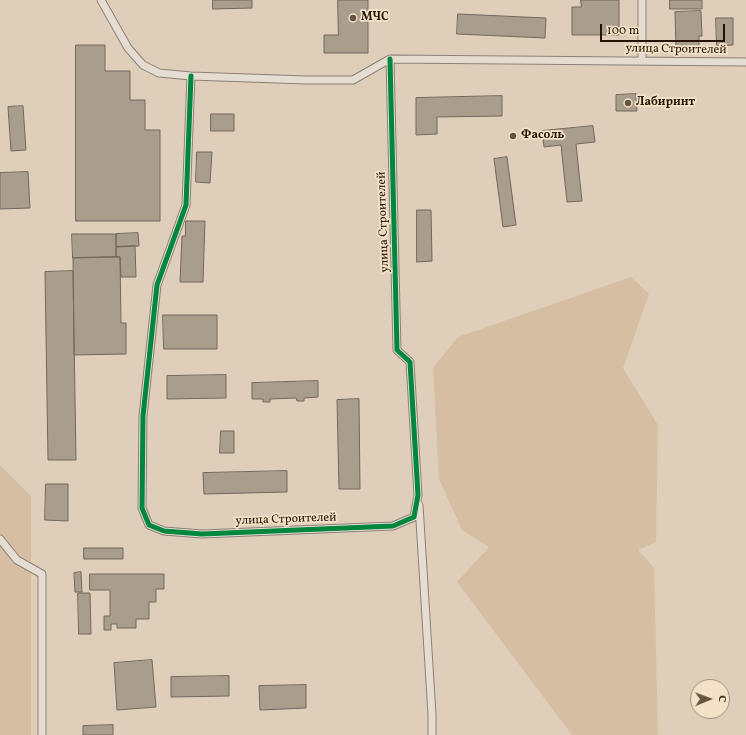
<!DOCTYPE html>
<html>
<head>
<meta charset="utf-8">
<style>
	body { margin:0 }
	#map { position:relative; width:746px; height:735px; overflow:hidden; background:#dfcfba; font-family:Vollkorn,serif }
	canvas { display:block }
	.north { position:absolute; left:690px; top:679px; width:40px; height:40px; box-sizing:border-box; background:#f4e2c8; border:1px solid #a18f78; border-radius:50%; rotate:89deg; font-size:11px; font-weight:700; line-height:16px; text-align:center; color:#251201 }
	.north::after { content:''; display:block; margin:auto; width:14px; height:18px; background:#665442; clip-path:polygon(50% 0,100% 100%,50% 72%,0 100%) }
	.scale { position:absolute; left:600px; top:24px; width:125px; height:18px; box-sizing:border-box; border:2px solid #251201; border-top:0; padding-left:5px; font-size:12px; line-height:14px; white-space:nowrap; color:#251201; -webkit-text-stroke:3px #f4e2c8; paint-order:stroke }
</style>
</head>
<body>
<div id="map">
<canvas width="746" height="735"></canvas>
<div class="north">С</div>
<div class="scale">100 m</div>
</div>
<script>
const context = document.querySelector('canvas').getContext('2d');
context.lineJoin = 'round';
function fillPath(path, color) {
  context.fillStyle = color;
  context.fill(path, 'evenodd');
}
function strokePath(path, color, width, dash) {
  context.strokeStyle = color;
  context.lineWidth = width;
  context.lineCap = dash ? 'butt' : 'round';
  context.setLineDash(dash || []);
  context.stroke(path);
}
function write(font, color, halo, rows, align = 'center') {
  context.font = font + ' Vollkorn,serif';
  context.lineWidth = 3.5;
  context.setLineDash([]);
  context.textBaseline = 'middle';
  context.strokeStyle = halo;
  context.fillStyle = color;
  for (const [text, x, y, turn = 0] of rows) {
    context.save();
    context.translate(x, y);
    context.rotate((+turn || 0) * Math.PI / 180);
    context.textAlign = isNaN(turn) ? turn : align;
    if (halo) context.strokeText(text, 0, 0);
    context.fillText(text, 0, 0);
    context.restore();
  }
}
fillPath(new Path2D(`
	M631,277l18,17 -26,74 35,57 -2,117 -18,8 16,18 4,167h-86l-115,-153 32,-35 -27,-17 -23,-51 -6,-111 25,-31z
	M0,465l31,31v239h-31z`), '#d5bea2');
const building = new Path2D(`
	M213,0h39v8l-39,1z
	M338,0h30v53h-44v-18h14z
	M581,0h38v35h-47v-28h9z
	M670,0h32v9h-32z
	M701,11l1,25h-3v12h-23l-1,-36z
	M458,14l88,4 -1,20 -88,-4z
	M716,18h17v27l-16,1z
	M76,45h29v26h25v29h15v30h15v91h-84z
	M636,94l1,17h-21v-16z
	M502,96v20l-65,1v17l-21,1v-37z
	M23,106l3,44 -15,1 -3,-44z
	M211,114h23v17h-23z
	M593,126l2,16 -19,2 6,57 -15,1 -6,-57 -17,2 -2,-16z
	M197,152h15l-2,31 -14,-1z
	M507,157l9,68 -13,2 -9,-68z
	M28,172l2,36 -30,1v-36z
	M417,210h14l1,51 -15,1z
	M186,221h19l-2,61h-23l2,-46h3z
	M138,233l1,13 -23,1v-13z
	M72,234h44v23l-43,1z
	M135,246l1,31h-15l-1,-20h-4v-10z
	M120,257l1,66h5v31l-52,1 -1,-97z
	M73,271l3,189h-28l-3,-188z
	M163,315h54v34h-53z
	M226,375v23l-59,1v-23z
	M318,381v16l-14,1v3h-7l-1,-3 -26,1v3h-7v-3h-11v-16z
	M359,399l1,90h-21l-2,-89z
	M221,431h13v22h-14z
	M287,471v21l-83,2 -1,-21z
	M46,484h22v37l-23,-1z
	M84,548h39v11h-39z
	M81,572l1,20h-7l-1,-19z
	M90,574h74v15h-8v13h-7v17h-13v9h-19v-4h-6v6h-7v-14h6v-26h-20z
	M78,593h12l1,41h-12z
	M152,660l4,47 -39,3 -3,-47z
	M229,676v20l-58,1v-20z
	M306,685v23l-46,2 -1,-24z
	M113,725v10h-30v-9z`);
fillPath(building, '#a99d8e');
strokePath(building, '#72685b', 1);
const street = new Path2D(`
	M101,0l27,48 15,17 16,8 32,3 115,4h47l37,-21 356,3
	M642,0v61
	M191,76l-5,129 -29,80 -14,131 -1,92 7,17 15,6 38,3 191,-8 21,-9 4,-22 -8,-133 -13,-12 -7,-291
	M419,505l13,210v20
	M0,539l17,21 25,14v161`);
strokePath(street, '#8c8174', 9);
strokePath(street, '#e5ddd2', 7);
strokePath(new Path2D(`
	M191,76l-5,129 -29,80 -14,131 -1,92 7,17 15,6 38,3 191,-8 21,-9 4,-22 -8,-133 -13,-12 -7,-291`), '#00873e', 5);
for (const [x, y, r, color] of [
	[353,18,4,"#665442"],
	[628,103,4,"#665442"],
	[513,136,4,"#665442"]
]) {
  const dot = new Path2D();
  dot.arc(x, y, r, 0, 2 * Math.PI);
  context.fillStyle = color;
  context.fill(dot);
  strokePath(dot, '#f4e2c8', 1.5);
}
write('bold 12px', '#251201', '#f4e2c8', [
	["МЧС",361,18],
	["Лабиринт",636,103],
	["Фасоль",521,136]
], 'left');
write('12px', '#251201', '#f4e2c8', [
	["улица Строителей",676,50,1],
	["улица Строителей",384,222,-92],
	["улица Строителей",286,520,-2]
]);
</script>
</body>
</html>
